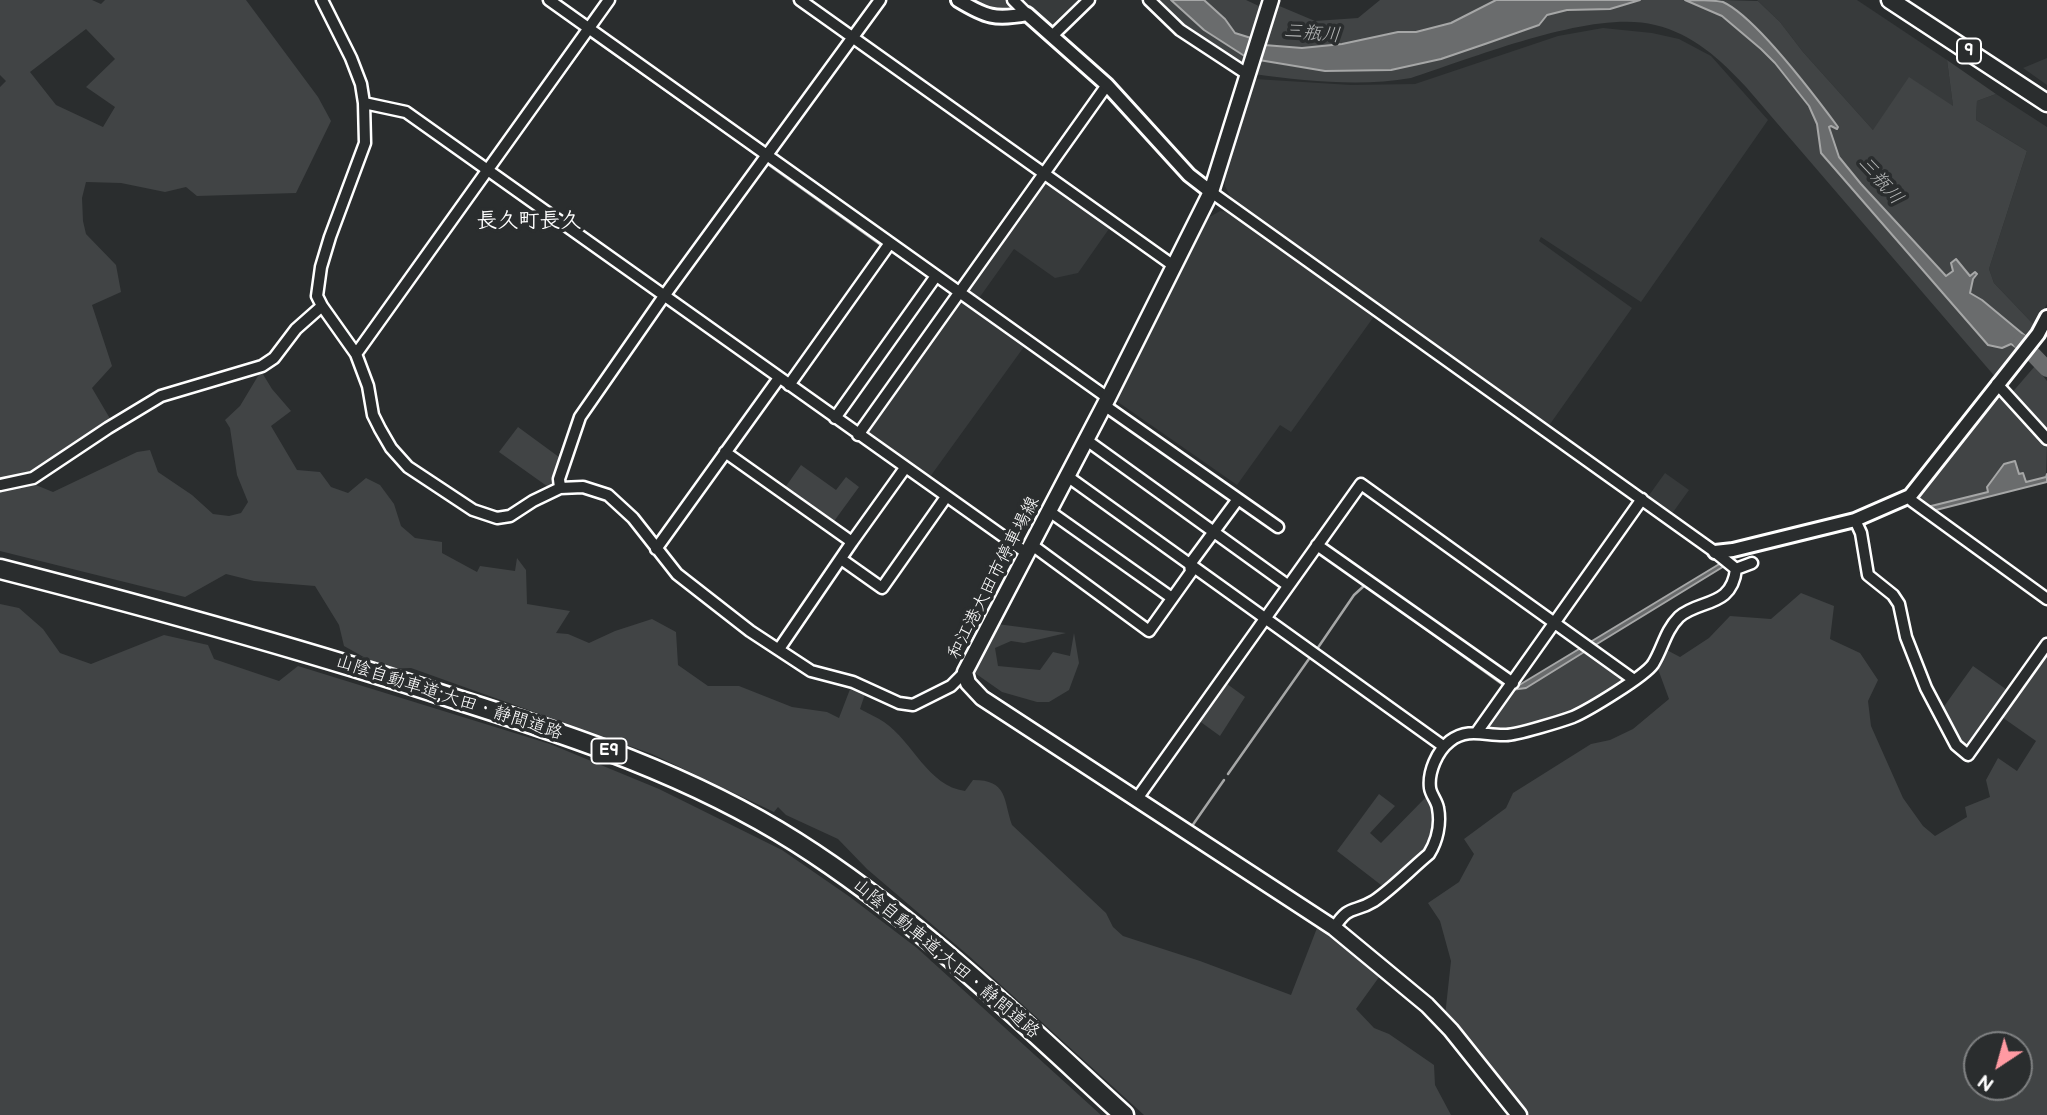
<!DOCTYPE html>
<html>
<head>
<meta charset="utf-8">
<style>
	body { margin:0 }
	#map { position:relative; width:2047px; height:1115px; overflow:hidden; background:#2a2d2e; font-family:"Balsamiq Sans",sans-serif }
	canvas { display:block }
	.north { position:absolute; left:1963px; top:1031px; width:70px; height:70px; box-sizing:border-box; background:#2a2d2e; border:2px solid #7f8182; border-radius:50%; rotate:216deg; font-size:19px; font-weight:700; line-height:28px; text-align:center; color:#fff }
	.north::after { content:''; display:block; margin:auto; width:24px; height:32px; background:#ff9aa2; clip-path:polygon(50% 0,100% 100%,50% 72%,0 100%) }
</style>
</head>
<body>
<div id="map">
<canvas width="2047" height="1115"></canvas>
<div class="north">N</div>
</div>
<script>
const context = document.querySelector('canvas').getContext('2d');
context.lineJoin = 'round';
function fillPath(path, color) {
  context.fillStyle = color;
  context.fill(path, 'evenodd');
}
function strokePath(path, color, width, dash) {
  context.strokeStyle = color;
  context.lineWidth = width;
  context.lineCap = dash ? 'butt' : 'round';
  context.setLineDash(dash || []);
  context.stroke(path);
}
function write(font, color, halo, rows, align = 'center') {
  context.font = font + ' "Balsamiq Sans","Klee One",sans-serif';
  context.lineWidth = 7;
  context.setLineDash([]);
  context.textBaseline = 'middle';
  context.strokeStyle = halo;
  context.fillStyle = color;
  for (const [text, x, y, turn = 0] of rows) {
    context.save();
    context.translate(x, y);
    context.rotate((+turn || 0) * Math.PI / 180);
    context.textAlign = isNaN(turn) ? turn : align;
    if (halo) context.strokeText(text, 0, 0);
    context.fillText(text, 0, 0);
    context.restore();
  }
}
fillPath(new Path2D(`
	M1019,0h65l-29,29 -4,-1z
	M1757,0h100l90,60 6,46 -80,24 -70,-78 -23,-30z
	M1603,28l49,5 27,6 32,17 57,64 -127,182 -100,-65 -2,4 93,67 -84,119 -316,-227 -7,-14v-18l30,-89 96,6 64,-1 143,-48z
	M2047,58v27l-24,-17z
	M1996,94l51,33v177l-12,22 -41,-43 -5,-14 38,-118 -51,-31 1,-19z
	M1046,179l65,47 -33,47 -23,5 -41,-29 -37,52 -14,-10z
	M1220,211l12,1 143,103 -84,117 -11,-7 -43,60 -122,-85 89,-176 4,-6z
	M960,297l66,47 -99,137 -65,-49z
	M1665,473l24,17 -18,25 -24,-17z`), '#373a3b');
fillPath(new Path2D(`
	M0,0h92l9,4 4,-4h141l72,97 13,24 -35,72 -99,3 -11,-9 -21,5 -44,-9 -35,-1 -4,16 1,23 3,13 30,31 5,27 -29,13 20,61 -20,22 20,34 -80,53 -32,6v-394l6,-6 -6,-6zM86,29l29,30 -29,28 29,20 -12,20 -47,-22 -26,-33z
	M967,0h42l11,11 -28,3z
	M1151,0h20l33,30 42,27 -3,9 -35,-19z
	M1204,0h42l15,7 -10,31 -16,-5 -10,-15z
	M1380,0h116l-45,23 -35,9h-18l-56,12 -40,4 -38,-3 13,-40 38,16 43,-3z
	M1640,0c14,0 30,0 44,0 40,6 105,71 125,106 8,14 10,31 12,47l176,194 5,1 9,-4 9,6 -23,29 -251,-292c-26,-28 -53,-53 -91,-62 -63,-16 -181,33 -244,53 -50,9 -106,3 -157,-4l5,-14c114,25 179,5 283,-41 17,-15 45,-8 66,-10 11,-1 22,-6 32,-9z
	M1721,0l37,1 22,21 23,30 70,78 36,-53 44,29 -6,-46 49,34 -19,7 -1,19 51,31 -38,118 5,14 41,43 -6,13 -47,-39 -12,-7 -1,-3 6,-17 -5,4 -16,-6 -8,5 -85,-92 -22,-27 -11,-30 3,-1c-18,-41 -73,-101 -110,-126z
	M2035,366l12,15v54l-37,-40z
	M261,371l11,18 19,22 -20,15 26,44 23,2 11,15 17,6 18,-15 14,7 14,19 7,22 14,12 27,4v11l35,19 3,-6 35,5 2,-13 9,12 1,34 43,7 -14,22 12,1 21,9 26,-12 37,-12 24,13 2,33 30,21h31l53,21 35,5 12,6 13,-34 14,7 -6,18c7,4 17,8 24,13 29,20 44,64 81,69l8,-11c35,0 30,19 39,45l94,88 7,14 10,9 77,25 91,34 26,-67 4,-3 61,48 -26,36 18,19 15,6 45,31 1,20 16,30h-307l-175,-159 -102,-87 -29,-30 -52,-24 -8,-8 -4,5 -122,-58 -241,-86 -26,1 -41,-23 -5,-21 -24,-39 -61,-5 -28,-7 -41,23 -185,-46v-64l26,-6 27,11 84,-40 13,-2 8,22 34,23 21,19 16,2 12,-3 7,-11 -11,-27 -7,-47 -5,-8 15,-14z
	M2004,396l43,47 -1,34 -21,6 -6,-9 -4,-13 -11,3 -17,23 2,5 -62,15 -9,-12 80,-96z
	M518,427l45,33 -12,29 -52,-37z
	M801,465l35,25 10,-13 13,10 -27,37 -48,-35z
	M1801,593l33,13 -4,33 30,14 18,27 -10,21 3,25 32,72 20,28 12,10 32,-19 -2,-10 25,-10 -4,-17 12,-22 19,13 19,-30 -37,-26 48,-68v468h-523l-79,-99 6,-55 -11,-40 -12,-18 31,-21 15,-28 -10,-15 42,-31 7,-15 78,-49 19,-4 23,-11 36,-30 -11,-30 5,-21 17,9 29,-19 21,-22 41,3zM1977,1045h42v42h-42z
	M0,604l19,4 24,21 17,24 31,11 73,-29 44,10 6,14 65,22 19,-15 252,78 109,45 123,61 68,47 67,51 184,167h-1101z
	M997,624l69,9 -42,10 -13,-2 -16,7 3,18 42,4 13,-18 17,4 4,-23 5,30 -10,27 -20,12h-12l-35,-10 -30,-21z
	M1589,649l38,30c-38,24 -96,58 -143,49l27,-38 15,-2z
	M1973,666l37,26 -41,60 -9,-5 -20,-35z
	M1223,681l22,16 -25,39 -22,-16z
	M1379,794l16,12 -25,27 11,10 48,-49 5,21 -3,32 -46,41 -48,-37z`), '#414445');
const water = new Path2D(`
	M1171,0h33l21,19 10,14 16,5 -5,19 -42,-27z
	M1496,0h144l-30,9 -43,1 -20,5 -8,10 -54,19 -44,15 -50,11 -66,1 -66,-11 5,-15 38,3 40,-4 56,-12h18l35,-9z
	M1685,0c11,0 29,0 38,2 33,15 92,94 115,125l-1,2 -6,-3 -2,1 10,30 22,27 85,92 7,-5 -2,-8 5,-4 14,17 5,-4 2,2 -4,5 -3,14 12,7 47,39 -9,11 -9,-6 -9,4 -14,-3 -167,-192 -4,-29 -8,-18 -34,-43 -14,-14 -39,-33z
	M2015,461l4,13 4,-1 3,9 20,-5 1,-3v8l-119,30 -1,-5 61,-15 -1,-5 17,-23z
	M1321,549l188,135 -2,4 -190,-137z
	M1721,563l5,2 -134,82 -5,-3z
	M1584,646l5,3 -63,39 -15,2z`);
fillPath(water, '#6a6c6d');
strokePath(water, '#a6a7a7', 2);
strokePath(new Path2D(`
	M769,165l112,80
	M494,170l96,-133 170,120
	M1315,652l39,-57 11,-10
	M1228,774l83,-118
	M1192,826l32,-46`), '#a6a7a7', 2.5);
strokePath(new Path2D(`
	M2021,342l26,27`), '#6a6c6d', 16);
const minor = new Path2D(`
	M322,0l29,58 10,26 3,19 1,40 -35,94 -9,30 -4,29 5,10 34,48 12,32 5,29 7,14 11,19 17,19 65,43 24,8 13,-2 23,-15 27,-13 23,-1 25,8 25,23 44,56 73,57 61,40 42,11 46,21 14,2 38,-19 14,-14
	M549,0l559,398
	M800,0l374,266
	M1013,0l14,14
	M1149,0l31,30 67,44
	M1052,36l37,-36
	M364,103l42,9 622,442
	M1211,192l504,360 21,17
	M356,354l253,-354
	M1997,384l50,55
	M789,385l101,-142
	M1104,405l174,122
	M835,418l101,-142
	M858,435l249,-350
	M1085,439l201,145
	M725,452l127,90 53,-74
	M1067,476l376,270
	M0,485l33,-7 75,-50 53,-32 101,-30 12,-8 22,-29 26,-23
	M560,488l-1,-9 21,-62 84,-121 216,-296
	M1910,496l2,5 135,98
	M1049,511l123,87
	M1855,520l6,13 7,42 25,20 6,9 7,33 20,51 30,57 12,10 79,-111
	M1032,545l117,86 42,-59 -1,-8 48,-65
	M1317,545l196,138
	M656,549l123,-171
	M841,559l41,29 64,-91
	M1736,569l16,-6
	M779,649l73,-107
	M1477,732l165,-233
	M1136,800l225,-316 273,196
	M1334,928c16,-25 19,-14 40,-27 19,-13 37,-32 55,-47 8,-13 12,-30 9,-46 -1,-7 -7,-13 -8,-20 -2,-16 7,-37 20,-47 18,-14 36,-5 56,-6 11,0 56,-14 67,-18 16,-7 72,-41 80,-53 10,-16 12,-33 26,-47 20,-18 53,-9 57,-48`);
const tertiary = new Path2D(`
	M958,0c28,17 37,20 69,14l80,71 82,90 22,17
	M1715,552l18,-2 122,-30 55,-24 128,-162 9,-17`);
const secondary = new Path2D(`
	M1271,0l-60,192 -103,206 -143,274 3,11 14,15 352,230 93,77 24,25 68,85`);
const trunk = new Path2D(`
	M1890,0l157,103`);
const motorway = new Path2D(`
	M0,569c153,39 305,81 455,130 117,37 235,76 341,143 120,76 223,177 328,273`);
strokePath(minor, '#fff', 15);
strokePath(tertiary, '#fff', 18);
strokePath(secondary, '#fff', 19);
strokePath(trunk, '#fff', 21);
strokePath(motorway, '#fff', 23);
strokePath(minor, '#2a2d2e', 10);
strokePath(tertiary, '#2a2d2e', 12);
strokePath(secondary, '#2a2d2e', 14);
strokePath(trunk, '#2a2d2e', 16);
strokePath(motorway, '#2a2d2e', 18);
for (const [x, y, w] of [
	[1969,51,24],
	[609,751,35]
]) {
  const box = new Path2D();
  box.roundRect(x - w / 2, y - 12.5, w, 25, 5);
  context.fillStyle = '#2a2d2e';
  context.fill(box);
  strokePath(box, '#fff', 2);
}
write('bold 16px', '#fff', null, [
	["9",1969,51],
	["E9",609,751]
]);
write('18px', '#fff', '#2a2d2e', [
	["和江港大田市停車場線",994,578,-63],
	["山陰自動車道;大田・静間道路",449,698,18],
	["山陰自動車道;大田・静間道路",946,959,40]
]);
write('italic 19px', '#b4b6b6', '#2a2d2e', [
	["三瓶川",1312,34,5],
	["三瓶川",1880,181,49]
]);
write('bold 21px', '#fff', '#2a2d2e', [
	["長久町長久",529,222]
]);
</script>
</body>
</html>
